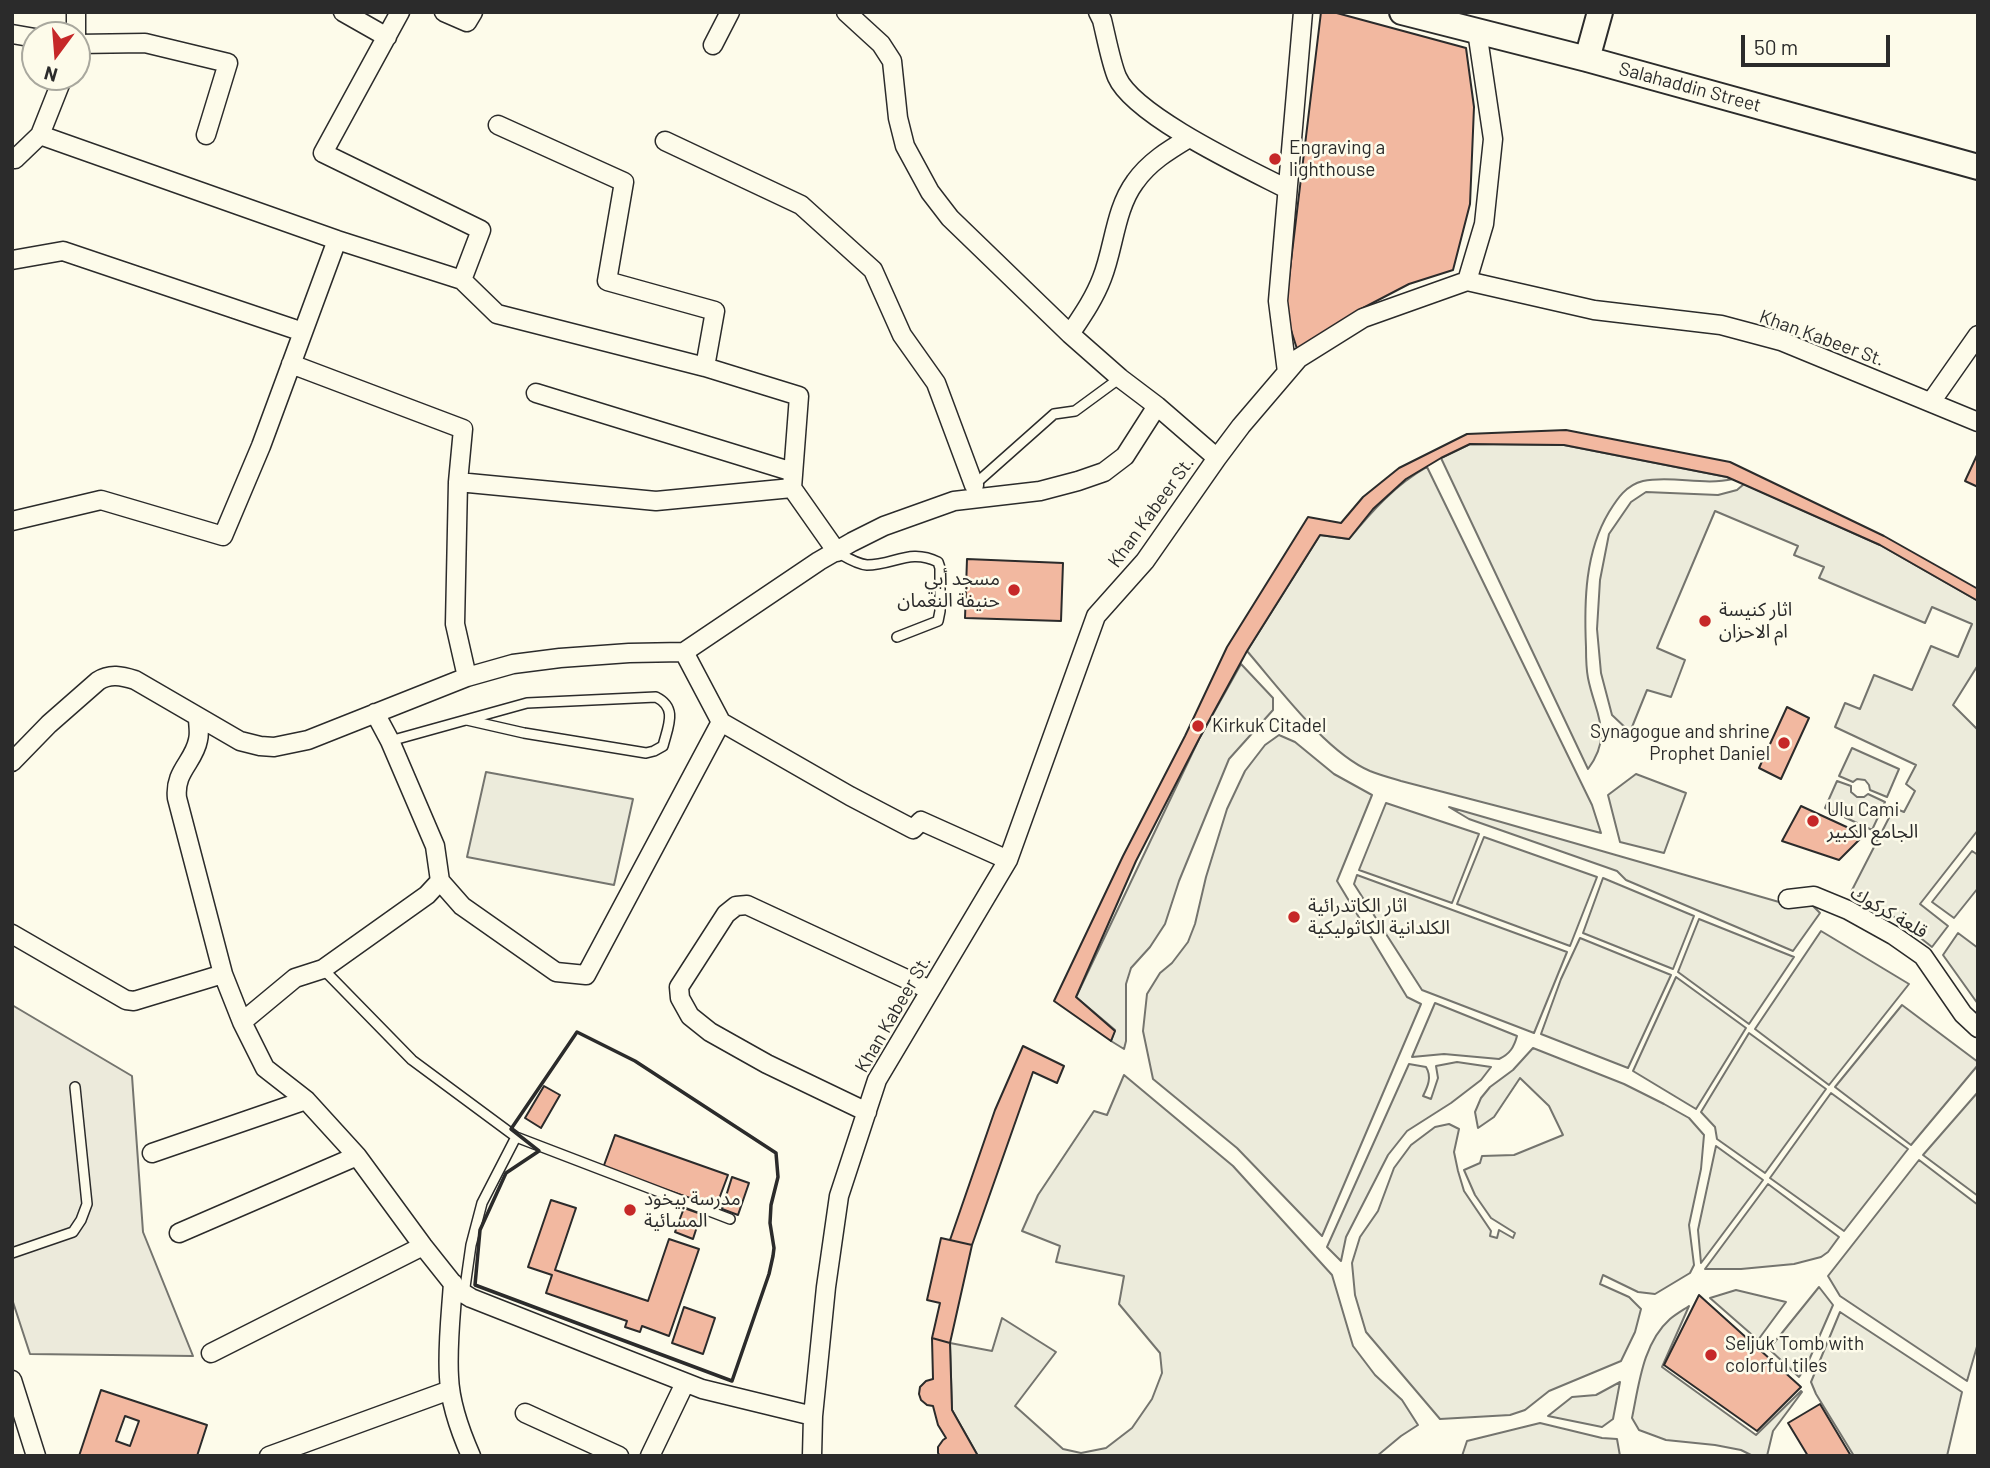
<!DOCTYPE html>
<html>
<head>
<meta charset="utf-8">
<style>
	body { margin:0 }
	#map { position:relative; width:1990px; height:1468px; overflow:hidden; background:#fdfbea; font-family:Barlow,sans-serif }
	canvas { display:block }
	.frame { position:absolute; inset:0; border:14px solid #2b2b2b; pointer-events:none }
	.north { position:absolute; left:21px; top:21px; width:70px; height:70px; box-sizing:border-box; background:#fdfbea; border:2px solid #a9a89e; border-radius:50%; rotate:196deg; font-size:19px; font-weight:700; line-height:28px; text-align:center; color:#2b2b2b }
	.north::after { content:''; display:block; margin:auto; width:24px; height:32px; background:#c62828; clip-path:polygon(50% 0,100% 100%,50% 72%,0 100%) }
	.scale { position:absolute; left:1741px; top:35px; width:149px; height:32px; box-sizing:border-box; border:4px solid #2b2b2b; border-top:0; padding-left:9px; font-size:21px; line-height:24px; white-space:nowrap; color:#2b2b2b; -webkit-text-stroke:5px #fdfbea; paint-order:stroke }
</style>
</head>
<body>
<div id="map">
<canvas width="1990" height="1468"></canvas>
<div class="frame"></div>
<div class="north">N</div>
<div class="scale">50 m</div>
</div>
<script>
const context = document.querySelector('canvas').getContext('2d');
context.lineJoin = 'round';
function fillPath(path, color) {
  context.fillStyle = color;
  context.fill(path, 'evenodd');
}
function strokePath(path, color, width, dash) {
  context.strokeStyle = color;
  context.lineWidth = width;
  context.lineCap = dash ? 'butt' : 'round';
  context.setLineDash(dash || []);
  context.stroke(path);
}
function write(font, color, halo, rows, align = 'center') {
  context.font = font + ' Barlow,"Noto Sans Arabic",sans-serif';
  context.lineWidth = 5;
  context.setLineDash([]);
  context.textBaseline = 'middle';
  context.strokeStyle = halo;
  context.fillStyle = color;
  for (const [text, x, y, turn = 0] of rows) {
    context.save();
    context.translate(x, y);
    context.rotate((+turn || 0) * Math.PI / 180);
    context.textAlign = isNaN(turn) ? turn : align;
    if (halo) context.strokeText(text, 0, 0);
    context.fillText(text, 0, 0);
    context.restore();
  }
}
const green = new Path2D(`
	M1470,444l94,1 163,32 6,2c-30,7 -61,-4 -90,2 -17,4 -26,18 -34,31 -24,40 -25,89 -23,135 0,10 0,21 2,31 7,36 26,56 0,91l-147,-311z
	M1427,467l165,338 9,28 -200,-52c-10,-3 -21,-6 -31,-10 -44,-19 -91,-83 -123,-120l73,-116 29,4c23,-28 46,-54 78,-72z
	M1744,484l136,61 98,56v64l-25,40 25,25v100l-58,74 28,22 -16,21 -43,-34 -38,-21 43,-84 10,4 11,-21 -9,-7 10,-19 -81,-38 10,-24 15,6 14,-34 38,15 19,-44 27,11 14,-33 -40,-17 -7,16 -106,-45 5,-11 -30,-12 4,-9 -83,-35 -58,137 28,12 -14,37 -24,-7 -17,42 -18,-17 -11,-42 -4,-44 3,-49 9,-46 22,-32 15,-10 72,3 19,-5z
	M1241,664l32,34v12l-44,49 -50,122 -14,43 -15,23 -19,21 -5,16v57l-2,8 -13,-8 4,-11 -39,-33 123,-258z
	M1279,735l16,7 39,32 38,21 -35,86 70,116 14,7 -99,232 -85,-88 -84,-69 -10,-48 4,-37 13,-21 12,-10 16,-21 7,-18 11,-47 21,-68 18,-38 20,-26z
	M1852,748l47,21 -12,28 -17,-7 -1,-5 -4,-5 -8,-1 -4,3 -14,-6z
	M486,772l147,27 -19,86 -147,-28z
	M1636,774l50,19 -22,60 -44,-11 -12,-47z
	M1837,781l14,5v6l6,5h7l4,-3 17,8 -13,28 -47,-22z
	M1386,803l93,31 -27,69 -93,-33z
	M1449,807l337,97h25l9,9 -27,38 -167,-71 -9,-9 -148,-52z
	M1484,837l113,40 -27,69 -113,-42z
	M1972,851l6,4v33l-24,30 -22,-16z
	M1357,875l210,77 -33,81 -112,-43 -68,-106z
	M1603,878l91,38 -21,53 -90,-36z
	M1699,919l95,38 -45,67 -71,-52z
	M1821,931l88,53 -80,101 -74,-56z
	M1958,933l20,15v56l-35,-49z
	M1580,938l91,37 -43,93 -87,-34 20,-55z
	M1676,977l70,51 -50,81 -63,-38z
	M1435,1003l82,33c-3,11 -7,18 -18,23l-55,-5 -32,3z
	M1749,1033l77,56 -61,84 -48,-34 -2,-12 -14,-15z
	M1533,1048l91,36 40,20 25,14 15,17 -3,34 -12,56 5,40 -4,8 -35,21 -17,-2 -35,-17 -3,9 29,13 12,12 -6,23 -14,29 -72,30 -24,19 -15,5 -70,4 -74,-87 -11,-37 -3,-32 8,-26 18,-26 16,-43 17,-23 24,-18 14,-3 10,5 -5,23 4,19 6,20 27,40 -1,5 7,2 2,-8 14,8 2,-5 -24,-15 -16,-23 -11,-25 16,-7 2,-7 32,-1 49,-20 -14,-29 -29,-28 -26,39 -16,11 -3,-16 6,-14 9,-11 23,-17z
	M1457,1062l34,5 -10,13 -30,23 -44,28 -19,24 -42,82 -5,24 -14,-14 82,-183 17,3c6,10 2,19 -3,29l8,3 7,-21 -2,-12z
	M1124,1075l109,91 99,109 21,71 22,29 27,25 16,25 -17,11 -24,20h-399l-26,-46 -2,-67 42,8 10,-33 54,34 -41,54 48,43 18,4 25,-5 26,-20 20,-29 10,-26 -2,-20 -41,-49 5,-28 -68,-14 4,-16 -38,-15 16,-36 56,-84 13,4z
	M1978,1092v104l-55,-41z
	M1831,1093l77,56 -64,82 -74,-53z
	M1716,1146l47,34 -62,83 -3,-33z
	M1919,1160l59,45v138l-11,38 -127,-85 -12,-20z
	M1768,1184l71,53 -11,15 -7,5 -27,7 -53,5h-36z
	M1819,1287l14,18 -27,62 -7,10 -30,-28z
	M1736,1290l50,12 -28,38 -48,-42z
	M1689,1306l-27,61 94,68 45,-44 1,1 -29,39 -6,25h-14l-12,-6 -26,-5 -49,-5 -27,-10 -7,-12c7,-34 11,-75 38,-99 6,-5 13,-9 19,-13z
	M1840,1312l122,80 -15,64h-93l-38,-62 -5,-12z
	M1620,1382l-7,37 -11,8 -54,-11 24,-19 24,-2z
	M1540,1423l62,15 15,1 3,17h-158l5,-15z`);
fillPath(green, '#ecebdb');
strokePath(green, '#74746e', 2);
const parking = new Path2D(`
	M12,1005l120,71 11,156 50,124 -163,-2 -18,-55z
	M1902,1005l76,57v3l-67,80 -76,-58z`);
fillPath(parking, '#eceadb');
strokePath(parking, '#74746e', 2);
const building = new Path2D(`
	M1321,12h12l133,36 8,59 -4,97 -17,66 -44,14 -48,25 -64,40 -12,-38z
	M1566,430l164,32 154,74 94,53v12l-98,-56 -153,-68 -163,-32 -94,-1 -29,14 -35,21 -33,30 -24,30 -29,-4 -73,116 -48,88 -63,122 -60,136 39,34 -4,10 -57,-40 69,-145 62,-120 42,-89 81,-130 33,6 22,-26 36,-29 68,-34z
	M1978,453v34l-13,-6z
	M967,559l96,4 -2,58 -96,-3z
	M1787,707l22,11 -28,61 -22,-11z
	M1801,806l63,29 -25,25 -57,-19z
	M1023,1046l41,20 -7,17 -24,-11 -61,173 -22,-5 45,-130z
	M544,1086l16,9 -19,33 -16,-10z
	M615,1135l113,40 -12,32 -113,-39z
	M732,1177l17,6 -11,32 -16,-6z
	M551,1200l25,8 -21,62 93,31 21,-62 30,10 -30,87 -27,-10 -2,6 -15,-5 2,-6 -81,-28 6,-18 -24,-8z
	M684,1208l17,6 -8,25 -18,-7z
	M941,1238l31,7 -22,98 -18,-5 8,-35 -13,-3z
	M1699,1295l102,92 -44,44 -93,-66z
	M684,1307l31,11 -12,36 -31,-11z
	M932,1338l18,5 2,67 26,46h-38l-2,-3v-6l5,-7 3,-2 -8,-13 -5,-19 -6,-1 -6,-5 -2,-6 1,-7 6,-6 7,-2z
	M101,1390l106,35 -10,31h-118zM125,1416l14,5 -9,25 -14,-5z
	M1820,1404l31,52h-43l-20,-33z`);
fillPath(building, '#f2b8a0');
strokePath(building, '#2b2b2b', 2);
const lane = new Path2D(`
	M974,485l80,-71 21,-3 45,-33
	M837,552c9,5 19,12 30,13 27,0 43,-17 71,-3l2,6v43l-2,10 -41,16
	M390,741l137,-38 129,-6c22,11 12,29 7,49l-9,5 -8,2 -122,-20 -57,-13
	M323,969l89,91 104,77 -34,66 -11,42 -7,49
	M516,1137l214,82
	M12,1253l61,-21 8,-12 6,-16 -12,-117`);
const street = new Path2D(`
	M76,12v23
	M343,12l44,25
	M400,12l-77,141 158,77 -19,50
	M444,12l23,10 6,-10
	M846,12l35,32 11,17 6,57 7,28 25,46 20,26 120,116 50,44 37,28 60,52
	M1098,12l4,8c4,16 9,43 15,57 17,39 131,92 170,112
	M12,34l23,4
	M77,44l68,-1 83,20 -22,72
	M713,45l17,-33
	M498,125l126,57 -17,99 108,30 -10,56
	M40,135l297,105 125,40 35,34 208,53 94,29 -7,92 45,64
	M665,141l136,64 72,65 29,65 34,48 38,102
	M12,158l3,1 25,-24 23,-58
	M12,260l51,-9 240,81
	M1467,281l17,-57 9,-85 -16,-108
	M1070,334c12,-18 24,-35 32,-56 12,-30 13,-69 33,-96 14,-20 34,-32 54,-44
	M291,364l172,65 -5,53 -3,142 12,53
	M1287,372l-9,-71 25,-289
	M536,393l257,79
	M1931,402l47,-67
	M458,482l198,19 136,-13
	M12,521l89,-21 122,36 38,-90 76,-206
	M684,652l37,70 129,74 63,33 8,-8 87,39
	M198,717c0,8 2,16 0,23 -4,22 -24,31 -21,58l46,176 19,48 23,46 41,32 51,56 66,90 35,44 13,8 231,91 111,27
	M12,762l37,-38 49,-43c12,-8 24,-5 37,-1l105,61 20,5 14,1 34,-7 159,-63 46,-13 47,-6 69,-5 55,-1 135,-91 33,-19 32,-16 70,-25 86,-10 38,-10 26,-9 21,-16 32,-50
	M440,881l22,25 94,66 30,3 135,-253
	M1788,899l26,-3 34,14 45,25 30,21 40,58 15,14
	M12,934l114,66 8,1 89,-27
	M242,1022l53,-44 28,-9 104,-74 13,-14 -5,-35 -45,-105 -15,-28
	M867,1112l-100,-48 -57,-32 -20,-16 -10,-18 -1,-11 47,-73 10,-8 11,-1 183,85
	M152,1153l154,-53
	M179,1233l178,-77
	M453,1283c-2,31 -6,63 -4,94 1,27 11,54 22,79
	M211,1353l212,-107
	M12,1380l24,76
	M525,1413l94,43
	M269,1456l181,-66
	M650,1456l35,-73
	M812,1456l1,-40 13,-129 13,-91 38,-116 131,-220 88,-244 49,-55 72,-103 24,-32 58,-68 64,-40 104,-37 127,29 127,15 60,16 197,81`);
const secondary = new Path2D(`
	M1402,12l185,47 391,108
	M1587,59l13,-47`);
strokePath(lane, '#2b2b2b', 12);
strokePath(street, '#2b2b2b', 21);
strokePath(secondary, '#2b2b2b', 28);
strokePath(lane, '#fdfbea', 9);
strokePath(street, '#fdfbea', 18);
strokePath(secondary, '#fdfbea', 24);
strokePath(new Path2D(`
	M577,1032l58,29 141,92 2,24 -7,28 -1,18 4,25 -1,8 -4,18 -37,107 -257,-96 5,-55 26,-57 33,-22 -28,-22z`), '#2b2b2b', 3.5);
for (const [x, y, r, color] of [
	[1275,159,7,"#c62828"],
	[1014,590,7,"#c62828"],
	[1705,621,7,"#c62828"],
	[1198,726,7,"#c62828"],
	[1784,743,7,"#c62828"],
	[1813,821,7,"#c62828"],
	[1294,917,7,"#c62828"],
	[630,1210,7,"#c62828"],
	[1711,1355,7,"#c62828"]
]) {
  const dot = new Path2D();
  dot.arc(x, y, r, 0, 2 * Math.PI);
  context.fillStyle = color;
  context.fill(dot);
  strokePath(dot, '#fdfbea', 2.5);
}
write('19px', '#2b2b2b', '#fdfbea', [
	["Salahaddin Street",1690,87,15],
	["Khan Kabeer St.",1822,338,20],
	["Khan Kabeer St.",1151,512,-54],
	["قلعة كركوك",1889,912,30],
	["Khan Kabeer St.",893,1014,-60]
]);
write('19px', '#2b2b2b', '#fdfbea', [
	["Engraving a",1289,148],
	["lighthouse",1289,170],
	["مسجد أبي",1000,579,"right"],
	["حنيفة النعمان",1000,601,"right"],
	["اثار كنيسة",1719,610],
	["ام الاحزان",1719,632],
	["Kirkuk Citadel",1212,726],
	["Synagogue and shrine",1770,732,"right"],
	["Prophet Daniel",1770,754,"right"],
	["Ulu Cami",1827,810],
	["الجامع الكبير",1827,832],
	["اثار الكاتدرائية",1308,906],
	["الكلدانية الكاثوليكية",1308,928],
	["مدرسة بيخود",644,1199],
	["المسائية",644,1221],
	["Seljuk Tomb with",1725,1344],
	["colorful tiles",1725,1366]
], 'left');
</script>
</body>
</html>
